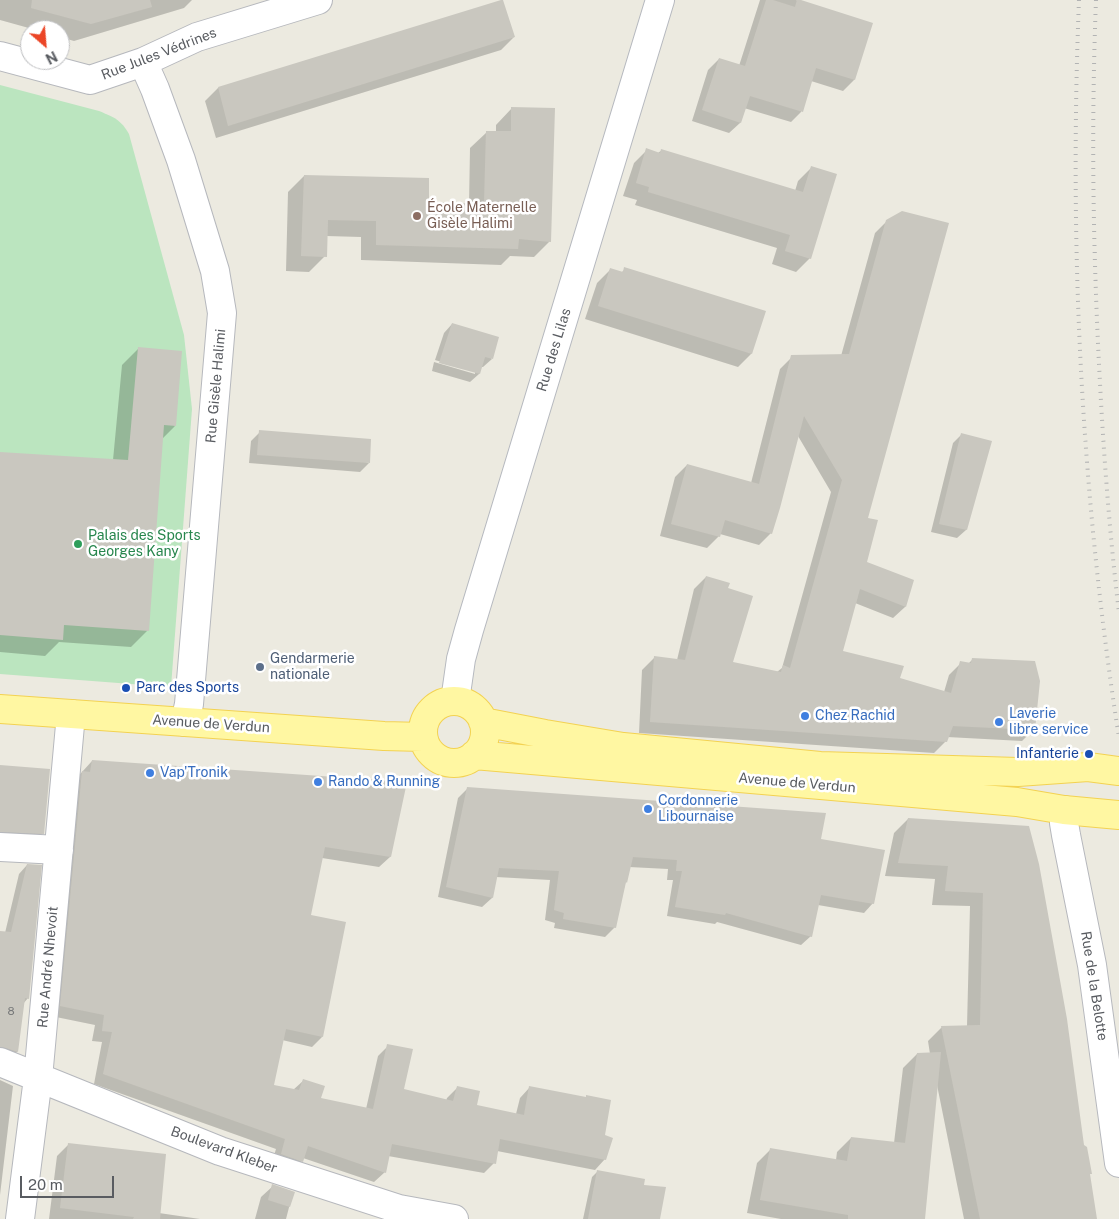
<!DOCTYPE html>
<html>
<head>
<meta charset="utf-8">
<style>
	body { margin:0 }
	#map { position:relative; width:1119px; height:1219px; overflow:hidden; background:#eceae0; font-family:"Public Sans",sans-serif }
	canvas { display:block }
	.north { position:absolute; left:20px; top:20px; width:50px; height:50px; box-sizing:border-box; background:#fff; border:1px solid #bdbec0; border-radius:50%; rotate:153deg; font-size:14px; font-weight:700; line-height:20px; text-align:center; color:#595c61 }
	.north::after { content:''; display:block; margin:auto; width:18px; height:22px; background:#eb4627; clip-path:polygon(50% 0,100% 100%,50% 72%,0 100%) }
	.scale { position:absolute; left:20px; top:1176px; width:94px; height:22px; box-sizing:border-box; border:2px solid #595c61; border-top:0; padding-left:6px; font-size:15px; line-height:18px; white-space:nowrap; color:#595c61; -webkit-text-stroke:4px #fff; paint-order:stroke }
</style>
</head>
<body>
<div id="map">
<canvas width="1119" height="1219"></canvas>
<div class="north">N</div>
<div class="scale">20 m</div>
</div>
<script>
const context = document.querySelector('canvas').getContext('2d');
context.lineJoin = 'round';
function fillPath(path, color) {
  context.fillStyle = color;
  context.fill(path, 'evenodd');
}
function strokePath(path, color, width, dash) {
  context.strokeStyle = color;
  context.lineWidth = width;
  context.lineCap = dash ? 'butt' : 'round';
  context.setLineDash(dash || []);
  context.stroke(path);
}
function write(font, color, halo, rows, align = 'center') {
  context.font = font + ' "Public Sans",sans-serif';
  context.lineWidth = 5;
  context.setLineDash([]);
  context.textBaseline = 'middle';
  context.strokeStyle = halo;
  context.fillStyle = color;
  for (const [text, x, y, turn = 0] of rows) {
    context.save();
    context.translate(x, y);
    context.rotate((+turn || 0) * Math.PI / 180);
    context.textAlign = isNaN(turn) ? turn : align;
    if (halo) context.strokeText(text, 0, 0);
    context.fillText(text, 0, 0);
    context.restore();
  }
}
fillPath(new Path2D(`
	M0,85l99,26c15,6 22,9 30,23l55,201 8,74 -21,278 -171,-13z`), '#bbe5bf');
fillPath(new Path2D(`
	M0,0h192l-8,8 -110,33 -14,-4v-7h-24l-36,-10z
	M760,0h36l76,24 -18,56 -11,11 -32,-10 -10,31 -10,10 -47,-14 -4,15 -11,10 -37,-12 16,-51 11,-11 20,7z
	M514,37l-13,13 -285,88 -11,-37 13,-13z
	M512,108l38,133 -16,16 -24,-1 -9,9 -140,-5v-23l-35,-1 -1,20 -16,16 -23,-1 2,-79 16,-16 123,28 42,1 1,-57 17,-16h9v-7z
	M647,150l11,3 4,-3 133,41 3,-10 13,-13 -1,90 -14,14 -24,-8 5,-16 -142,-43 2,-5 -14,-4 11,-33z
	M887,221l-21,297v45l46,18 -7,26 -12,11 -38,-15 -13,49 57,27 45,13 5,-17 12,-12 7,1 4,-4 62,69 -12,12 -75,-4 -1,4 -12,12 -295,-20 3,-63 12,-12 23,2 17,-71 12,-12 20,12 5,74 46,9 5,-4 49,-176 -33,-56 -27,97 -12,12 -39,-11 -1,2 -12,12 -47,-12 15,-59 12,-12 64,18 29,-114 12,-12 49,-1 34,-123z
	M625,269l139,43 -13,42 -13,13 -153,-48 12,-36 13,-13 11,3z
	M452,324l40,35 -9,8h-2l-2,7 -9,8 -38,-11 2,-9 41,12v-2l-40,-12 9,-27z
	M138,349l37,77 -13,13 -14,191 -17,17 -72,-5 -14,14 -45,-4v-199l113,7 9,-95z
	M260,432l109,31 -9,9 -111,-9 2,-22z
	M962,434l4,96 -9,8 -26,-6 22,-89z
	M92,761l314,22 -16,74 -11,10 -57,-9 -13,58 13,121 -10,10 -30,-7 -9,46 20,4 10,-9 17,18 46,10 12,-53 10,-10 14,44 44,11 1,-3 10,-10 19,18 40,8 4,-16 10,-11 74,49 1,23 -10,11 -98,-19 -3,12 -10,10 -96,-17 -3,16 -11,10 -71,-24 -1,3 -10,10 -21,-6 5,-16 -182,-65 8,-42 -10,-1 3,-16 -44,-9 21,-233z
	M0,766l43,67 -12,12 -31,-2z
	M467,789l353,51 53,63 -9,10 -46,-8 -7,31 -10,9 -84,-23 -2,2 -48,-8 6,-36h-6l1,-11 -39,-2 -14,60 -10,10 -51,-9 1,-5 -10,-3 5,-40 -54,-3 -4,21 -10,9 -44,-10 20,-99z
	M908,819l120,8 67,392h-131l-27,-134 -14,134h-142l-34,-6 10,-50 14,-14 65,11 1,-8 14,-14 43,5 9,-75 14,-14h13l-2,-13 14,-14 25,-1 3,-120 -38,-1 3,-26 -50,-3 9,-43z
	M27,865l1,133 -5,6 -6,48 -9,8 -8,-4v-124l5,1 14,-59z
	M0,1080l13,6 -13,109z
	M69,1144l90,69 41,6h-151l8,-63z
	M598,1171l61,48h-76l9,-42z
	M273,1186l20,6 -7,27h-31l6,-22z`), '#0003');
fillPath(new Path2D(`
	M32,0h118l2,7 -61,17 -60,-16z
	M501,0h2l12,37 -287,89 -10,-39z
	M766,0h7l22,7 2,-7h4l72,23 -18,57 -39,-12 -13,44 -53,-16 -9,27 -39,-13 17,-52 26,8z
	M511,107l44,1 -4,134 -32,-3 -1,10 -142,-4v-24l-48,-1 -1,37 -26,-1 3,-81 125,3v24l55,2 2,-73h25z
	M646,148l14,5 1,-4 142,43 8,-26 26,8 -26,85 -26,-8 5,-16 -142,-43 1,-5 -13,-4z
	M902,211l47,12 -81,295 10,2 -11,42 47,18 -8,27 -46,-18 -17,62 61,15 -4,12 51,15 9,-32 11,2 1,-5 63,3 5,20 -5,49 -82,-4 -6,16 -297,-20 4,-66 31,4 21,-84 24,7 -2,5 25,8 -20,66 48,10 2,-7 7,3 52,-188 -38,-64 -24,92 -8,26 -47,-14 -5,17 -49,-13 16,-60 72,20 32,-129 58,-1 37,-134z
	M624,267l142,44 -14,43 -154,-48 12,-38 13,4z
	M452,323l47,14 -6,22 -8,-2 -5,17 -41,-11z
	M138,347l44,4 -6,75 -12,-1 -15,206 -85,-6 -1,15 -63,-5v-183l128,8z
	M259,430l112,9 -1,24 -113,-8z
	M961,433l31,8 -25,89 -28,-6z
	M92,760l315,22 -16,75 -66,-10 -14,68 35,7 -23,115 -37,-8 -12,56 25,5 4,-11 22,7 -4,12 52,11 14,-65 26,5 -9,40 49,12 4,-15 23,5 -3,14 47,10 5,-29 57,11v-2l25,5 -6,35 8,3 -7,22 -106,-21 -4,25 -104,-20 -6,29 -78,-27 -5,16 -22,-8 4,-15 -182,-65 9,-42 -10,-1 2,-16 -44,-9 22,-235 8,1z
	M0,765l50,4 -6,65 -44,-2z
	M467,787l359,26 -5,26 64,11 -11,54 -53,-9 -9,42 -86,-24 -1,2 -50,-8 7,-36h-6l1,-11 -44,-3 -6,26 -1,-1 -10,46 -53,-9 1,-6 -10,-3 5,-39 -60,-3 -6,30 -47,-11z
	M908,818l121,8 10,38 28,155 17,126 3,2 5,27h-2l7,45h-117l-39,-193 39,-1 3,-132 -38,-2 3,-25 -50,-3z
	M27,864l15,1 -13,134 -4,-1 -7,54 -12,-4 -6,-1v-116l11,1z
	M941,1052l-16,167h-77v-4l-88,-15 10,-52 77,13 4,-24 54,6 12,-90z
	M68,1143l98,11 -6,65h-27l1,-2 -74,-9z
	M597,1170l48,9 -1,6 22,2 -6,32h-72z
	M272,1184l23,8 -5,15 -22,-7z`), '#c9c7bf');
const street = new Path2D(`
	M0,56l90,24 53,-18 54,-25 121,-37
	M143,62l12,27 26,71 34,111 7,42 -33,391 -4,18
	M1064,810v13l2,12 26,130 27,198
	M0,847l59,3
	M0,1062l220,89 179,58 55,10
	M20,1219l18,-141 33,-364`);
const secondary = new Path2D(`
	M455,701l6,-42 8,-29 191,-630`);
const primary = new Path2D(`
	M423 732a31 31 0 1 1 62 0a31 31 0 1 1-62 0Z
	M0,709l384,27 39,1
	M483,722l62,12 78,13 197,19 198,6 70,-5 31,4
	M474,755l543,47 47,8 55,5`);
strokePath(street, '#b6b8bd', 30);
strokePath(secondary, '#b6b9bf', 30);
strokePath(primary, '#f3d252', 30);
strokePath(street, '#fff', 28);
strokePath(secondary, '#fff', 28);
strokePath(primary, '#fff7a2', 28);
strokePath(new Path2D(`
	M1079,0c-10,247 2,494 40,738
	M1096,0c-5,128 -3,255 4,383 4,77 10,154 19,230`), '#b2b3b3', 4, [1, 6]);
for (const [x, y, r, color] of [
	[417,216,5,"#8d6e63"],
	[78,544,5,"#2e9e5b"],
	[260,667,5,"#5c6f8a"],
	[126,688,5,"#1a4fb4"],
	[805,716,5,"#3f7fe0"],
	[999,722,5,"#3f7fe0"],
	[1089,754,5,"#1a4fb4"],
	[150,773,5,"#3f7fe0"],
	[318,782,5,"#3f7fe0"],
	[648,809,5,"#3f7fe0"]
]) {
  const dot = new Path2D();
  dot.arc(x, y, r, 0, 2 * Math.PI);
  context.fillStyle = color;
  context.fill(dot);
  strokePath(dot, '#fff', 2);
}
write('11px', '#757778', null, [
	["8",11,1012]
]);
write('14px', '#595c61', '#fff', [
	["Rue Jules Védrines",159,54,-21],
	["Rue des Lilas",554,350,-73],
	["Rue Gisèle Halimi",216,386,-85],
	["Avenue de Verdun",211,724,4],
	["Avenue de Verdun",797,783,5],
	["Rue André Nhevoit",48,967,-85],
	["Rue de la Belotte",1094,986,81],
	["Boulevard Kleber",224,1150,20]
]);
write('14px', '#785e54', '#fff', [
	["École Maternelle",427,208],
	["Gisèle Halimi",427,224]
], 'left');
write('14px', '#27864d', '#fff', [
	["Palais des Sports",88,536],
	["Georges Kany",88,552]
], 'left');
write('14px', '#4e5e75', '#fff', [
	["Gendarmerie",270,659],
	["nationale",270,675]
], 'left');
write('14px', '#164399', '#fff', [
	["Parc des Sports",136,688],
	["Infanterie",1079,754,"right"]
], 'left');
write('14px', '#366cbe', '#fff', [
	["Laverie",1009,714],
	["libre service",1009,730],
	["Chez Rachid",815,716],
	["Vap'Tronik",160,773],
	["Rando & Running",328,782],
	["Cordonnerie",658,801],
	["Libournaise",658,817]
], 'left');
</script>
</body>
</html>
